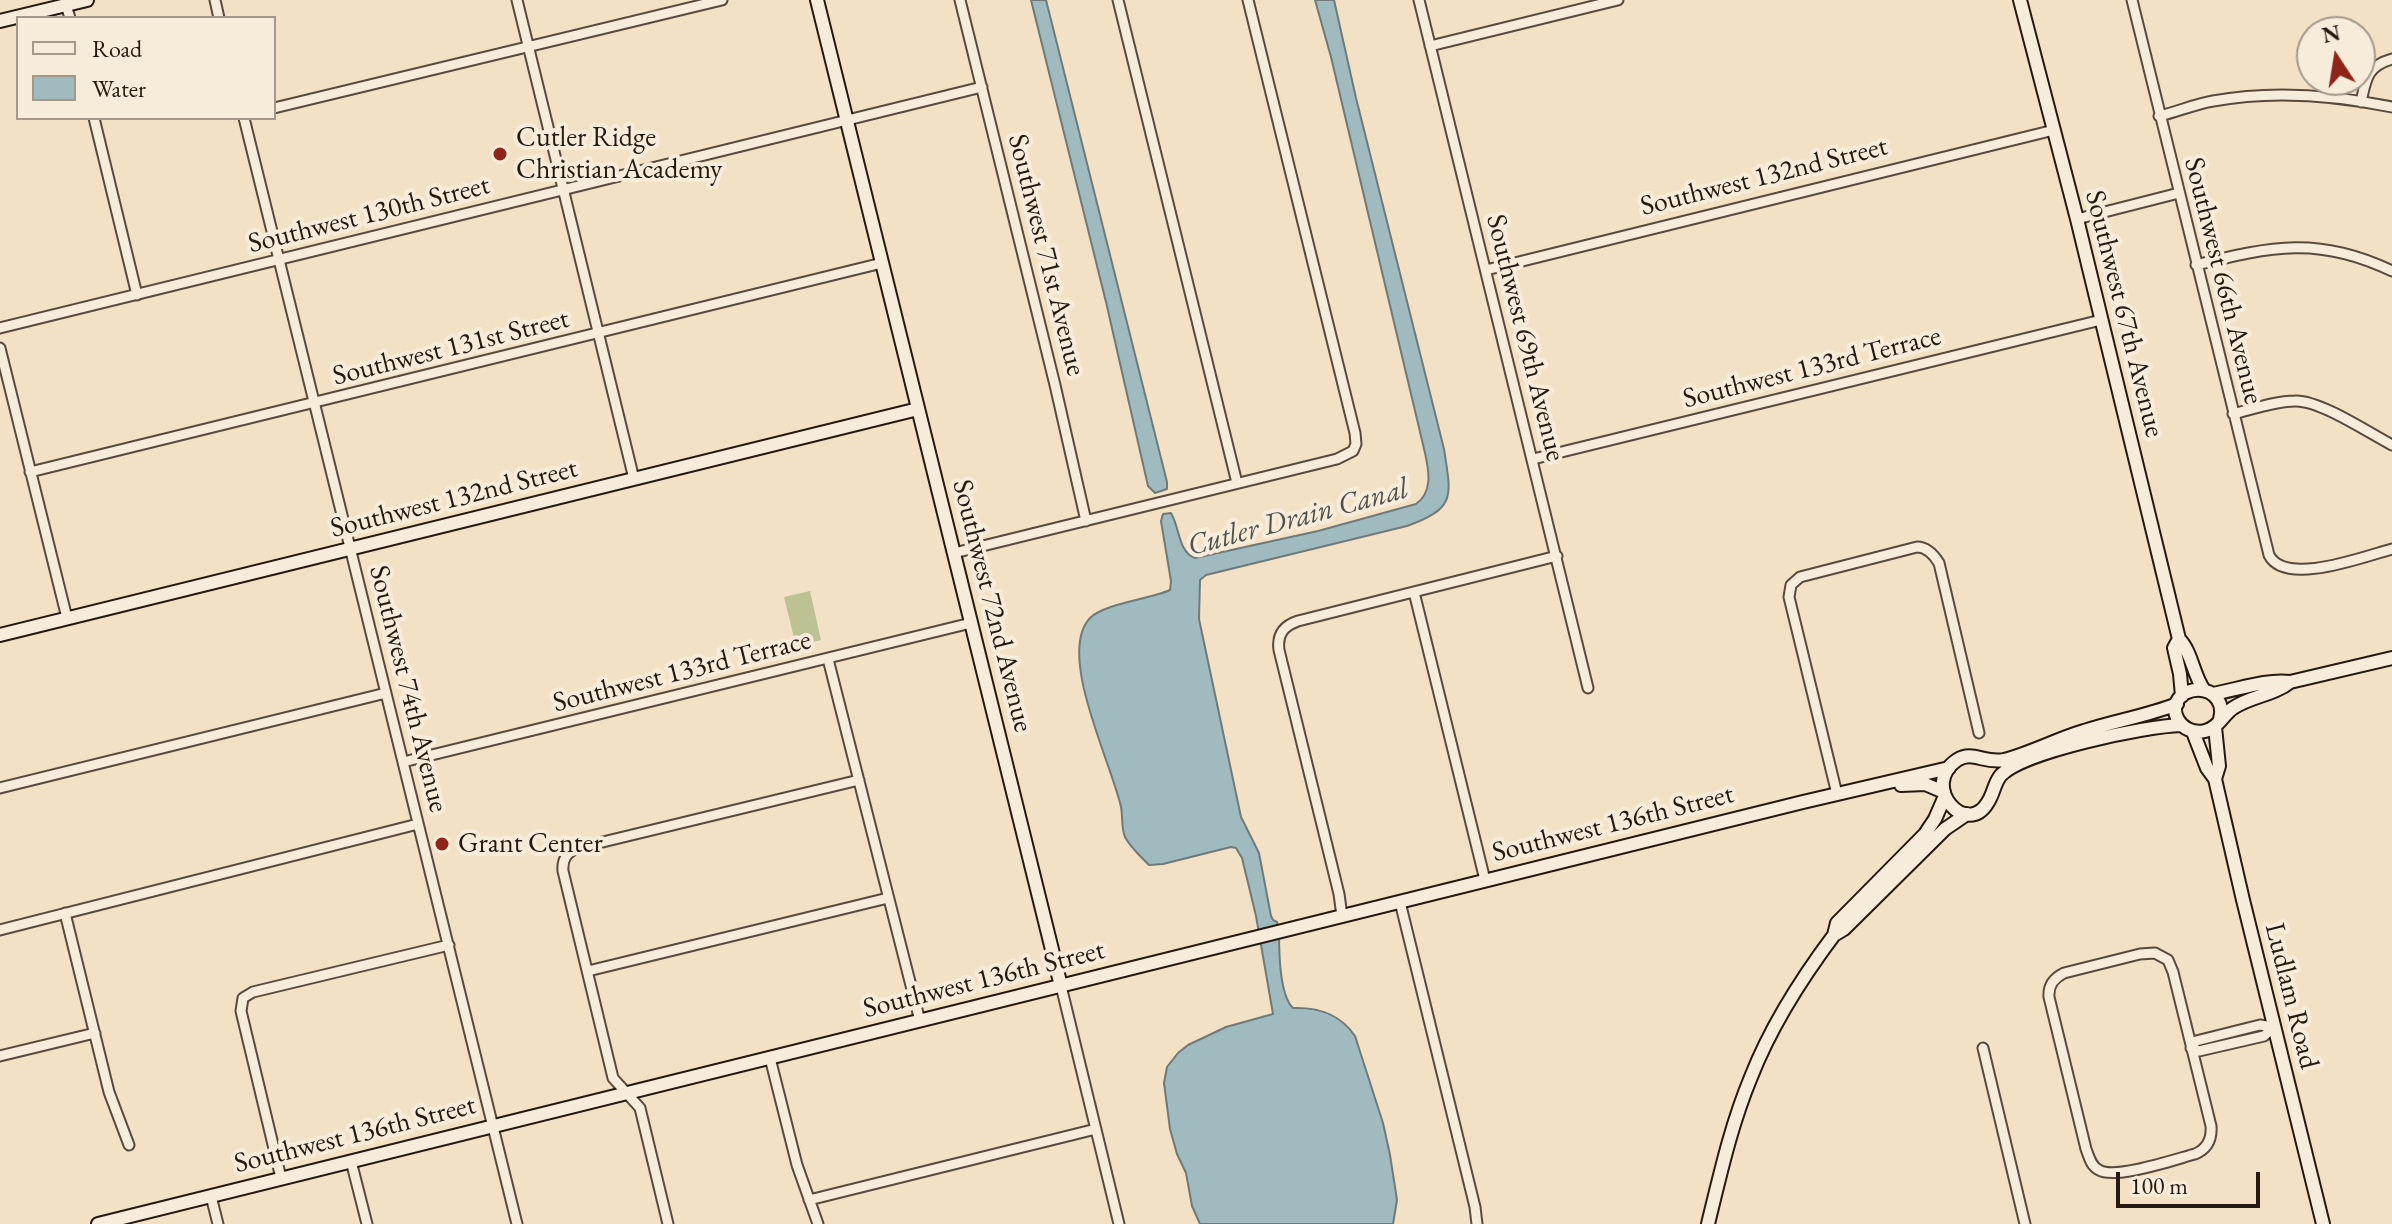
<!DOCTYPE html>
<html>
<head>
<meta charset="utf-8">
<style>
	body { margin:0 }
	#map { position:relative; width:2392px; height:1224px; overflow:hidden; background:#f3e1c6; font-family:"EB Garamond",serif }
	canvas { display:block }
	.legend { position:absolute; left:16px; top:16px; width:260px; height:104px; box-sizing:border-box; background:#f7ecda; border:2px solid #a39889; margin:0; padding:10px 14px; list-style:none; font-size:24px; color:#251910 }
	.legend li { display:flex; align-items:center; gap:16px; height:40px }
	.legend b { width:40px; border:2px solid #a39889 }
	.north { position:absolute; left:2296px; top:16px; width:80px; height:80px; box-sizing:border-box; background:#f7ecda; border:2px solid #a39889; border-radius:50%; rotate:348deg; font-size:22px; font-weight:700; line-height:32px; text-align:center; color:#251910 }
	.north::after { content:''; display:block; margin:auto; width:28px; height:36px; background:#8f2418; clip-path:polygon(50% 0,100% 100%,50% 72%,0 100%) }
	.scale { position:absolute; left:2116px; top:1172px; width:144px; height:36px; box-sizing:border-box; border:4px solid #251910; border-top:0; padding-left:10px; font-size:24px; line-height:28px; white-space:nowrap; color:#251910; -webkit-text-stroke:6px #f7ecda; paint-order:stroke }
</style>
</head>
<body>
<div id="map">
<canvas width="2392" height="1224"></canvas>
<ul class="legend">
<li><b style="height:10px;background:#f7ecda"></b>Road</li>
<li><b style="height:22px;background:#a0bbbf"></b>Water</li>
</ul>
<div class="north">N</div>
<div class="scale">100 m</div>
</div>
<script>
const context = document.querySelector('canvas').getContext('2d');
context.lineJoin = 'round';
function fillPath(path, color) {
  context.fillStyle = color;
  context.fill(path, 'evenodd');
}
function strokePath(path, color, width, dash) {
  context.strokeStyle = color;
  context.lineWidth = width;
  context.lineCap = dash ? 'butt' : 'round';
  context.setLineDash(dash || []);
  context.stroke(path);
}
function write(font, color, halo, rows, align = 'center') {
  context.font = font + ' "EB Garamond",serif';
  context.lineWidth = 8;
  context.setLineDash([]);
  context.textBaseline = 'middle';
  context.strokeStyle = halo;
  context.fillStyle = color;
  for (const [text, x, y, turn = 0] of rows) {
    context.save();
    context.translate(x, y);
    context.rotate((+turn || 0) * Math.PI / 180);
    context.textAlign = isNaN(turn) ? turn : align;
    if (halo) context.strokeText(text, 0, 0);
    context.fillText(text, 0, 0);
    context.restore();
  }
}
fillPath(new Path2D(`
	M810,591l11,49 -25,6 -12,-49z`), '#bcc294');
const water = new Path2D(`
	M1031,0h15l121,482v7l-12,4 -7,-7 -42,-184z
	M1315,0h19l22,98 88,351c7,47 13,59 -37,77l-201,49 -6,5 -1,39 42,198 18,36 12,63 2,4 4,2 2,7c0,20 0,66 14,79 26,-1 47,6 62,28l28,87 7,32 7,45 -4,24h-193l-8,-18 -6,-33 -9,-19 -7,-25 -6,-46 3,-16 11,-14 10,-8 38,-18 47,-13 -17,-98 -14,-58 -6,-10 -5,-1 -68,17 -14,1c-8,-8 -19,-18 -24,-28 -4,-10 -2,-20 -4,-30 -9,-43 -65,-153 -31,-189 13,-14 60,-19 80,-28l1,-9 -10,-60 2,-7 8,-1c9,15 7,39 24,45l123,-27 98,-27c17,-12 13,-33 9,-51l-94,-396z`);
fillPath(water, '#a0bbbf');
strokePath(water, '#6f7a79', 2);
const street = new Path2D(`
	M215,0l4,18
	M517,0l117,479
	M960,0l95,385 31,136
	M1118,0l119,483
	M1419,0l169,688
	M2132,0l137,555c16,32 96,1 123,-6
	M66,5l4,13
	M1430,46l188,-46
	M2361,102c5,-23 6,-36 31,-43
	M274,108l448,-108
	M2159,116c18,-4 36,-12 54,-15 59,-11 121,-6 179,6
	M94,118l43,177
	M244,118l273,1106
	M2077,219l102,-26
	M2196,265c76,-19 123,-29 196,6
	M1486,270l568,-140
	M0,328l982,-241
	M0,348l67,270
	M2233,414c20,-5 42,-13 62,-13 25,-1 74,32 97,44
	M1533,459l568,-139
	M30,472l852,-209
	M954,553l383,-94 16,-8 3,-7 -1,-11 -107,-433
	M1414,592l71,288
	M828,659l92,362
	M403,762l568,-139
	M0,788l386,-95
	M1837,794l-48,-197 2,-12 9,-8 117,-30c10,0 17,8 22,16l40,170
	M1400,902l75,305 2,17
	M65,913l44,179 20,53
	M1342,916l-3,-22 -60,-244c-2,-15 4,-24 19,-29l259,-65
	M0,930l418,-106
	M2155,953l13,7 5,12 38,154c1,13 -4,23 -16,28 -19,5 -80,26 -96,16 -8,-4 -10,-13 -13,-21l-37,-152c-1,-12 5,-19 15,-24l76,-19z
	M588,971l300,-73
	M1061,986l58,238
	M1983,1048l42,176
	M2191,1048l8,3 65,-15 10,-9
	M2191,1048l5,-7 64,-16 14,2
	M0,1056l95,-23
	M770,1058l27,107 21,59
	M351,1161l16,63
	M281,1178l-40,-167 2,-13 10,-6 196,-47
	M211,1196l7,28
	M809,1200l287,-71
	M668,1224l-28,-116 -27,-30 -50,-207c-1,-12 4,-19 15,-23l281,-68`);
const secondary = new Path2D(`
	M817,0l244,986
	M2020,0l57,219 102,420c13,13 14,36 25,51
	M0,21l87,-21
	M0,635l918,-226
	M2179,639l-5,9 6,26 2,22
	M2212,694c25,-4 53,-15 78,-12l102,-24
	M2177,704c-30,12 -63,17 -93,27 -27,8 -53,22 -80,29 -20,4 -31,-10 -47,0 -38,26 10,79 31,42 6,-9 6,-19 13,-27 23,-24 145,-49 180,-50
	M2220,719c3,-11 0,-21 -11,-27 -7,-3 -16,-3 -24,1 -22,14 -4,44 20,38 13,-3 18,-16 28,-23 18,-12 41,-13 57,-26
	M2215,727l4,39 -4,13
	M2193,732l14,36 8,11 28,121 80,324
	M1901,785l24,-1 19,8
	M1834,935l10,-6 101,-100 22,-15
	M98,1224l1705,-422 146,-34
	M1708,1224c12,-49 23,-99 43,-147 20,-51 50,-98 83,-142l3,-12 88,-89 10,-15 10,-23`);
strokePath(street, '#584b3e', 13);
strokePath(secondary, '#251910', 16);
strokePath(street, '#f7ecda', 9);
strokePath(secondary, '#f7ecda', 12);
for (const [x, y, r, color] of [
	[500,154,8,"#8f2418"],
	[442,844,8,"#8f2418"]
]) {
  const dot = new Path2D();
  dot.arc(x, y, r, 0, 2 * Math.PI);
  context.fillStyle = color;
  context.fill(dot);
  strokePath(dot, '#f7ecda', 3);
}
write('28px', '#251910', '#f7ecda', [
	["Cutler Ridge",516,138],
	["Christian Academy",516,170],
	["Grant Center",458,844]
], 'left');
write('28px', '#251910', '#f7ecda', [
	["Southwest 132nd Street",1764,177,-14],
	["Southwest 130th Street",369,215,-14],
	["Southwest 71st Avenue",1046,255,76],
	["Southwest 66th Avenue",2223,281,76],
	["Southwest 67th Avenue",2124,314,76],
	["Southwest 69th Avenue",1525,338,76],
	["Southwest 131st Street",451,348,-14],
	["Southwest 133rd Terrace",1812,368,-14],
	["Southwest 132nd Street",454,499,-14],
	["Southwest 72nd Avenue",992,606,76],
	["Southwest 133rd Terrace",682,672,-14],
	["Southwest 74th Avenue",408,689,76],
	["Southwest 136th Street",1613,824,-14],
	["Southwest 136th Street",984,980,-14],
	["Ludlam Road",2291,996,76],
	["Southwest 136th Street",355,1135,-14]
]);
write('italic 30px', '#50524d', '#f7ecda', [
	["Cutler Drain Canal",1298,518,-15]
]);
</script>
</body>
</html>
